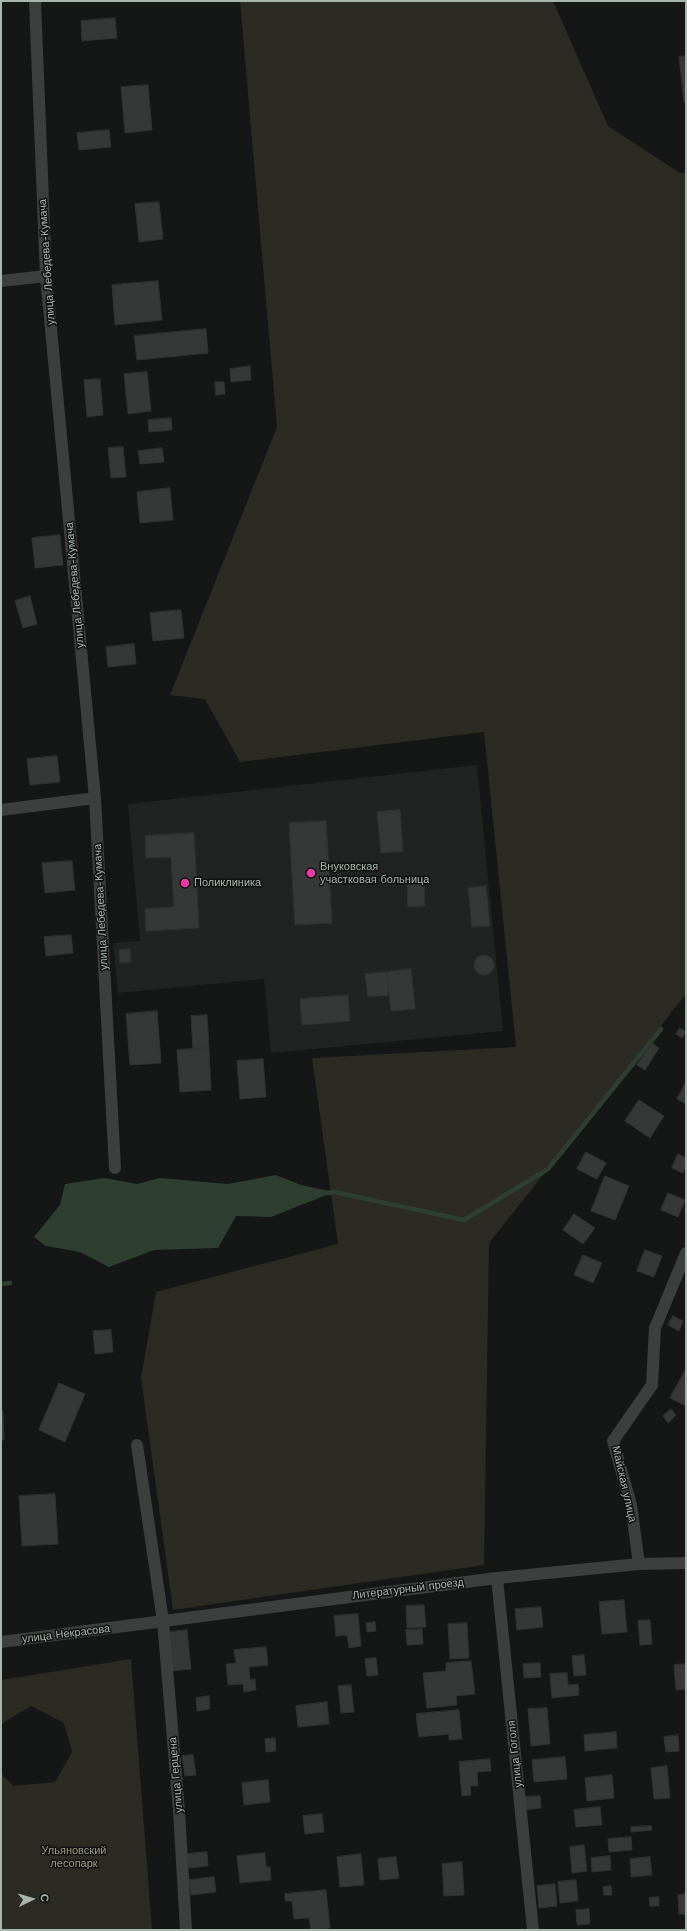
<!DOCTYPE html>
<html>
<head>
<meta charset="utf-8">
<style>
	body { margin:0 }
	#map { position:relative; width:687px; height:1931px; overflow:hidden; background:#151616; font-family:"Work Sans",sans-serif }
	canvas { display:block }
	.frame { position:absolute; inset:0; border:2px solid #a7b6ad; pointer-events:none }
	.north { position:absolute; left:12px; top:1879px; width:40px; height:40px; -webkit-text-stroke:3px #101111; paint-order:stroke; rotate:85deg; font-size:11px; font-weight:700; line-height:16px; text-align:center; color:#a7b6ad }
	.north::after { content:''; display:block; margin:auto; width:14px; height:18px; background:#a7b6ad; clip-path:polygon(50% 0,100% 100%,50% 72%,0 100%) }
</style>
</head>
<body>
<div id="map">
<canvas width="687" height="1931"></canvas>
<div class="frame"></div>
<div class="north">С</div>
</div>
<script>
const context = document.querySelector('canvas').getContext('2d');
context.lineJoin = 'round';
function fillPath(path, color) {
  context.fillStyle = color;
  context.fill(path, 'evenodd');
}
function strokePath(path, color, width, dash) {
  context.strokeStyle = color;
  context.lineWidth = width;
  context.lineCap = dash ? 'butt' : 'round';
  context.setLineDash(dash || []);
  context.stroke(path);
}
function write(font, color, halo, rows, align = 'center') {
  context.font = font + ' "Work Sans",sans-serif';
  context.lineWidth = 3;
  context.setLineDash([]);
  context.textBaseline = 'middle';
  context.strokeStyle = halo;
  context.fillStyle = color;
  for (const [text, x, y, turn = 0] of rows) {
    context.save();
    context.translate(x, y);
    context.rotate((+turn || 0) * Math.PI / 180);
    context.textAlign = isNaN(turn) ? turn : align;
    if (halo) context.strokeText(text, 0, 0);
    context.fillText(text, 0, 0);
    context.restore();
  }
}
fillPath(new Path2D(`
	M477,765l26,266 -232,22 -7,-74 -146,14 -5,-50 27,-2 -12,-137z`), '#212323');
fillPath(new Path2D(`
	M240,1h313l55,125 72,47h6v821l-197,249 -5,322 -311,45 -32,-232 15,-86 182,-48 -26,-186 204,-11 -32,-315 -244,30 -35,-63 -35,-4 107,-268z
	M131,1659l21,271h-151v-157l12,13 42,-4 17,-30 -8,-29 -33,-17 -30,18v-44z`), '#2b2a23');
fillPath(new Path2D(`
	M276,1175l25,10 33,7 -63,25 -35,-1 -18,32 -64,2 -45,17 -29,-15 -34,-6 -12,-9 26,-32 5,-21 39,-6 33,6 23,-6 68,6z`), '#2e3f32');
strokePath(new Path2D(`
	M328,1193l6,-1 130,28 84,-51 113,-140
	M1,1284l9,-1`), '#2e3f32', 4.5);
const building = new Path2D(`
	M115,18l2,20 -35,3 -1,-20z
	M686,56v46h-2l-5,-45z
	M148,85l4,45 -27,3 -4,-46z
	M109,130l2,17 -32,3 -2,-17z
	M159,202l4,37 -24,3 -4,-38z
	M158,281l4,39 -47,5 -3,-40z
	M206,329l2,24 -71,7 -3,-24z
	M250,366l1,14 -20,2 -1,-13z
	M147,372l4,39 -23,3 -4,-40z
	M100,379l3,36 -16,2 -3,-37z
	M215,382h9l1,12 -9,1z
	M171,418l1,12 -23,2 -1,-12z
	M123,447l3,30 -15,1 -3,-30z
	M162,448l2,14 -24,2 -2,-13z
	M170,488l3,32 -33,3 -3,-31z
	M60,535l3,30 -28,3 -3,-30z
	M30,596l7,28 -14,4 -8,-27z
	M181,610l3,28 -31,3 -3,-28z
	M134,644l2,20 -28,3 -2,-20z
	M57,756l3,26 -30,3 -3,-26z
	M400,810l3,41 -22,2 -4,-41z
	M326,821l6,102 -37,2 -6,-102z
	M194,833l5,95 -53,3 -1,-22 29,-2 -3,-50 -25,1 -1,-22z
	M72,861l3,29 -30,3 -3,-30z
	M424,880l1,26 -17,1 -1,-26z
	M486,886l4,40 -18,1 -4,-39z
	M71,935l2,18 -27,3 -2,-19z
	M130,949l1,13 -11,1 -1,-13z
	M474 965a10 10 0 1 1 20 0a10 10 0 1 1-20 0Z
	M411,969l4,40 -24,2 -4,-39z
	M387,972l2,23 -21,2 -3,-23z
	M348,995l2,26 -48,4 -2,-26z
	M157,1011l4,52 -31,2 -4,-51z
	M207,1015l2,33 -16,1 -2,-33z
	M680,1028l6,4 -4,6 -6,-4z
	M652,1043l7,5 -14,22 -8,-5z
	M209,1048l2,42 -31,2 -3,-42z
	M263,1059l3,38 -26,2 -3,-38z
	M686,1082v22l-9,-5z
	M639,1100l25,16 -14,22 -25,-17z
	M586,1152l20,11 -9,16 -20,-10z
	M678,1154l8,4v7l-3,8 -11,-5z
	M605,1176l24,10 -14,34 -24,-9z
	M668,1193l17,7 -7,17 -17,-7z
	M574,1214l21,14 -12,16 -20,-14z
	M645,1250l17,6 -8,21 -17,-6z
	M583,1255l19,8 -9,20 -19,-8z
	M673,1316l10,5 -4,10 -11,-6z
	M111,1330l2,22 -18,2 -2,-23z
	M686,1369v37l-16,-8z
	M59,1383l26,11 -20,48 -26,-12z
	M671,1409l5,6 -8,8 -5,-7z
	M1,1411h2l1,29h-3z
	M55,1494l3,50 -36,2 -3,-50z
	M624,1600l3,32 -25,2 -3,-32z
	M424,1605l2,22 -19,1 -1,-22z
	M541,1607l2,20 -26,3 -2,-21z
	M358,1614l3,32 -12,2 -2,-13 -11,1 -2,-20z
	M650,1620l2,24 -12,1 -2,-24z
	M375,1622l1,9 -9,1 -1,-9z
	M467,1623l2,35 -19,1 -2,-35z
	M422,1629l1,15 -16,1 -1,-15z
	M187,1630l4,39 -19,2 -4,-39z
	M266,1647l2,18 -19,2 1,13 5,-1 1,11 -12,2 -1,-8 -15,1 -2,-21 10,-1 -2,-13z
	M584,1655l2,20 -12,1 -2,-20z
	M376,1658l2,17 -11,1 -2,-17z
	M471,1661l4,33 -19,2 1,9 -30,3 -4,-35 23,-2v-8z
	M540,1663l1,14 -17,1 -1,-14z
	M686,1664v25l-10,1 -2,-25z
	M567,1673l1,12 10,-1 1,11 -27,3 -2,-24z
	M351,1685l3,27 -13,1 -3,-27z
	M209,1696l1,13 -13,2 -1,-13z
	M327,1702l2,22 -31,3 -2,-21z
	M547,1708l3,36 -19,2 -3,-37z
	M459,1710l3,29 -13,1v-6l-30,3 -3,-23z
	M616,1732l1,16 -32,3 -1,-16z
	M678,1735l1,16 -13,1 -2,-15z
	M275,1738l1,13 -10,1 -1,-13z
	M193,1755l3,20 -11,1 -3,-20z
	M565,1757l2,22 -33,3 -2,-22z
	M490,1759l1,12 -14,1 1,14h-8l1,9 -9,1 -3,-34z
	M667,1766l3,32 -16,1 -3,-31z
	M612,1775l2,23 -27,3 -2,-23z
	M268,1780l2,22 -26,3 -2,-22z
	M540,1796l1,12 -17,2 -1,-13z
	M600,1807l2,18 -26,2 -2,-17z
	M322,1814l2,18 -19,2 -2,-18z
	M651,1826l1,4 -21,2v-5z
	M631,1837l1,13 -23,2 -1,-13z
	M584,1845l3,26 -15,2 -2,-26z
	M207,1852l1,14 -19,2 -2,-14z
	M265,1853l1,14h4l1,13 -31,3 -3,-27z
	M361,1854l3,31 -24,2 -3,-30z
	M610,1856l1,14 -19,2 -1,-14z
	M396,1857l3,21 -19,2 -2,-21z
	M650,1857l2,18 -21,2 -1,-18z
	M462,1862l2,33 -20,1 -2,-32z
	M214,1877l2,15 -25,3 -2,-15z
	M576,1880l2,21 -18,2 -2,-21z
	M555,1884l2,22 -18,2 -2,-22z
	M611,1886l1,9h-8l-1,-8z
	M326,1890l4,38 -19,2 -2,-12 -15,1 -2,-18h-7v-7z
	M686,1894v20h-7l-1,-19z
	M659,1897v9h-9l-1,-8z
	M589,1909l1,15 -13,1 -1,-15z`);
fillPath(building, '#353837');
strokePath(building, '#2f3231', 1);
strokePath(new Path2D(`
	M35,1l11,275 49,522 20,370
	M1,281l45,-5
	M1,810l94,-12
	M137,1445l26,176 16,190 7,119
	M639,1564l-8,-59 -18,-64 39,-56 3,-57 31,-75
	M497,1578l36,352
	M1,1642l496,-64 142,-14 47,-1`), '#3b403e', 12);
for (const [x, y, r, color] of [
	[311,873,5,"#e93aa4"],
	[185,883,5,"#e93aa4"]
]) {
  const dot = new Path2D();
  dot.arc(x, y, r, 0, 2 * Math.PI);
  context.fillStyle = color;
  context.fill(dot);
  strokePath(dot, '#101111', 1.5);
}
write('11px', '#a7b6ad', '#101111', [
	["улица Лебедева-Кумача",47,262,-94],
	["улица Лебедева-Кумача",75,585,-95],
	["улица Лебедева-Кумача",101,907,-93],
	["Майская улица",624,1484,77],
	["Литературный проезд",408,1589,-7],
	["улица Некрасова",66,1634,-7],
	["улица Гоголя",515,1754,-96],
	["улица Герцена",176,1775,-95]
]);
write('11px', '#a7b6ad', '#101111', [
	["Внуковская",320,867],
	["участковая больница",320,880],
	["Поликлиника",194,883]
], 'left');
write('11px', '#a0997f', '#101111', [
	["Ульяновский",74,1851],
	["лесопарк",74,1864]
]);
</script>
</body>
</html>
